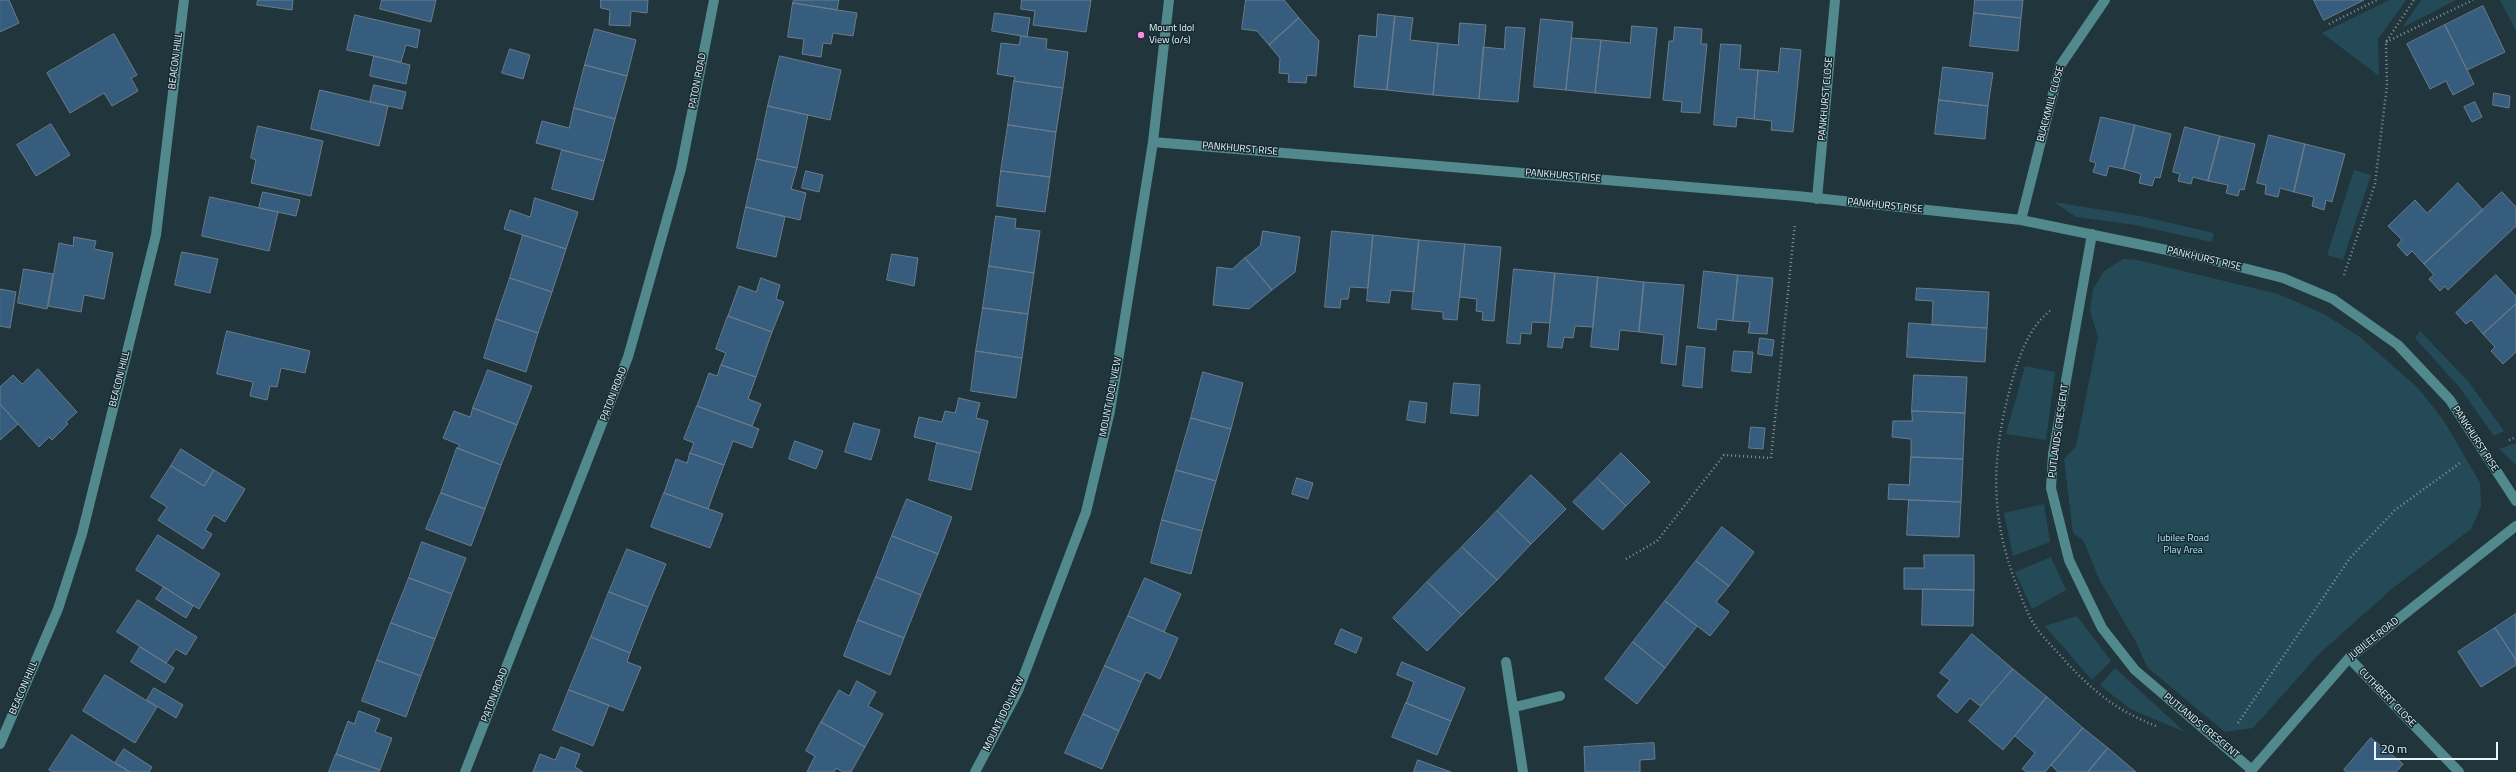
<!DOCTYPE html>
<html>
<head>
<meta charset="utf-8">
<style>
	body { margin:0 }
	#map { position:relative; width:2516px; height:772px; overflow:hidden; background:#20353c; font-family:"Titillium Web",sans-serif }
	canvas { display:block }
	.scale { position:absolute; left:2374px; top:742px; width:124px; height:18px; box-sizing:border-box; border:2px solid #e9f5fa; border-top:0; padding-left:5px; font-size:12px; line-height:14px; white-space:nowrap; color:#e9f5fa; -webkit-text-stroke:3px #162a32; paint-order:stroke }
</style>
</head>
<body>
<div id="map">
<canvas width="2516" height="772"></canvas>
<div class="scale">20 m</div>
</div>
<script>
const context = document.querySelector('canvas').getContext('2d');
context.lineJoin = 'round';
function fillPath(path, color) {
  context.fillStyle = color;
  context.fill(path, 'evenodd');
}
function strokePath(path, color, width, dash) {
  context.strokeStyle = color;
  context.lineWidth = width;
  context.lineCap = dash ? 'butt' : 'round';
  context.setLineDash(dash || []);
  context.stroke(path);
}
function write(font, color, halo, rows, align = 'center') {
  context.font = font + ' "Titillium Web",sans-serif';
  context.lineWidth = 3;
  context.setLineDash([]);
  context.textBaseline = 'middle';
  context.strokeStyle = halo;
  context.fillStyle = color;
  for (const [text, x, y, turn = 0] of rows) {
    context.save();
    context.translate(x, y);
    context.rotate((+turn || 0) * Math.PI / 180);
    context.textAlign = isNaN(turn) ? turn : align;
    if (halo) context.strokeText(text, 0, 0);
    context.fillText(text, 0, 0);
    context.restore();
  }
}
fillPath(new Path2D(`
	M2389,0h17l-28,39 1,37 -57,-43z
	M2421,0h35l-54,28z
	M2500,0h16v31z
	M2354,170l17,5 -28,85 -16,-5z
	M2054,202l86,14 74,17 -2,9 -77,-17 -59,-8z
	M2123,259l15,1 140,34 46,20 36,23 59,52 25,32 36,62 1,24 -10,22 -78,59 -72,64 -68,76 -28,4 -78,-65 -11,-25 -36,-61 -17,-41 -10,-7 -9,-74 12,-13 22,-109 -8,-26 3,-22 11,-18z
	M2420,331l48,50 36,50 -10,5 -34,-48 -45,-50z
	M2025,366l30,6 -9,68 -40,-6z
	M2516,443v22l-17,-16z
	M2044,504l6,38 -37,14 -9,-43z
	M2051,557l15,33 -34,19 -17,-37z
	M2077,616l34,45 -19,19 -47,-54z
	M2115,668l70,64 -55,-23 -30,-24z`), '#254a57');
const building = new Path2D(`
	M0,0h9l10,23 -19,9z
	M258,0h35l-1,10 -35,-5z
	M382,0h54l-5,22 -51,-13z
	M601,0h47l-1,13 -16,-2 -1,15 -21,-1 1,-15 -9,-2z
	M794,0h45l-2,10 -44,-7z
	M1022,0h69l-5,32 -53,-7 2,-14 -14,-2z
	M1246,0h38l15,18 -30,27 -12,-14 -15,-2z
	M1975,0h48l-2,18 -47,-5z
	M2314,0h50l-40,20z
	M793,3l64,10 -4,23 -20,-3 -2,11 -8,-1 -2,14 -19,-3 2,-15 -16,-2z
	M2483,6l22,46 -38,18 -22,-45z
	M995,13l35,5 -3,19 -35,-6z
	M1974,13l47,5 -3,33 -48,-5z
	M1378,14l17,2 -8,74 -33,-3 5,-52 17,2z
	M355,15l65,15 -3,18 -11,-3 -5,17 -54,-12z
	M1395,16l18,2 -3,22 28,3 -5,52 -46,-5z
	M1299,18l20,23 -3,35 -9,-1 -1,8 -18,-1 1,-8 -10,-1 1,-15 -11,-13z
	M1541,19l32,3 -7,68 -32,-3z
	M1460,23l26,2 -7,74 -46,-4 5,-52 20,2z
	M2445,25l29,59 -21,11 -7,-14 -16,8 -23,-45z
	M1632,26l25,2 -7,70 -55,-5 6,-53 29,3z
	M1506,27l19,1 -7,74 -39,-3 4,-52 21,2z
	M1675,27l27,2 -1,15h6l-7,69 -19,-1 1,-10 -19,-2 6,-59h4z
	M595,29l41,11 -9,36 -42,-11z
	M114,34l23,41 -6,3 7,13 -26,15 -8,-13 -34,20 -23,-40z
	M1021,36l26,3 -1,10 22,3 -5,36 -49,-7 1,-4 -18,-3 4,-31 18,2z
	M1572,38l29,2 -6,53 -29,-3z
	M1721,44l20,1 -2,24 19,1 -4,49 -17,-2 -1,10 -22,-2z
	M1781,48l20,2 -8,82 -22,-2 1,-9 -18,-2 4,-49 20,2z
	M510,49l20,6 -7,24 -21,-6z
	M374,56l36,9 -4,19 -36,-8z
	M780,56l61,14 -11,50 -62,-14z
	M585,65l42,11 -12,43 -41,-11z
	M1943,67l50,6 -5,33 -49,-6z
	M1014,81l49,7 -7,44 -48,-7z
	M374,85l32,7 -4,17 -32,-7z
	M320,90l68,16 -9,40 -68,-17z
	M2494,93l16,3 -1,12 -16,-3z
	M1939,100l49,6 -3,33 -50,-5z
	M2475,102l7,15 -10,5 -8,-15z
	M768,106l40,9 -11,53 -40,-9z
	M574,108l41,11 -11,42 -68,-18 6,-22 27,7z
	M2101,117l34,8 -11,44 -15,-3 -3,10 -13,-4 3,-9 -6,-2z
	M51,124l19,31 -34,21 -19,-31z
	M1008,125l48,7 -6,45 -49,-6z
	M2135,125l36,9 -11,44 -5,-1 -3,9 -13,-3 2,-9 -17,-5z
	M258,126l65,15 -12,55 -60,-13 5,-23 -5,-2z
	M2185,127l35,9 -12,45 -15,-4 -2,7 -13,-3 2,-7 -7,-2z
	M2269,135l36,9 -11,48 -14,-4 -2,9 -13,-3 1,-9 -9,-2z
	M2220,136l35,8 -11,46 -4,-1 -2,7 -12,-3 2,-8 -20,-4z
	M2305,144l40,10 -13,48 -6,-2 -2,10 -12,-4 2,-9 -20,-5z
	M562,150l42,11 -11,39 -41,-11z
	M757,159l40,9 -6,21 15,4 -6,27 -54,-13z
	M806,171l17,4 -4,17 -17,-4z
	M1001,171l49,6 -5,35 -48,-6z
	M2458,183l25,27 -59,54 -12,-13 -5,5 -10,-11 5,-5 -14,-14 27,-26 12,13z
	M263,192l37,8 -4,16 -37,-8z
	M2502,192l14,15v19l-68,64 -3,-4 -5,5 -11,-12 5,-4 -10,-11z
	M210,197l68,15 -9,39 -67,-15z
	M535,198l43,14 -12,37 -62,-20 6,-19 20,7z
	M746,207l39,10 -9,40 -39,-9z
	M996,216l20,3 -1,9 25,3 -6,42 -45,-7z
	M1263,231l37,6 -5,35 -23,18 -27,-32 15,-12z
	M1332,231l41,4 -5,53 -18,-1 -2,12h-7l-1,9 -15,-1z
	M523,235l43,14 -14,43 -42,-14z
	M1373,235l46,5 -5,52 -23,-2 -2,13 -22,-2z
	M74,237l22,4 -2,8 19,4 -9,46 -20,-4 -3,17 -33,-6 11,-63 14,3z
	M1419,240l46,4 -8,76 -14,-1v-7l-31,-3z
	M1465,244l36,3 -7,74 -12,-1 1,-8 -7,-1 1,-12 -17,-2z
	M182,252l36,7 -8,34 -35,-8z
	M892,254l26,4 -4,28 -27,-6z
	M1245,258l27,32 -23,19 -36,-4 4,-38 15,2z
	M989,266l45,7 -6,41 -45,-6z
	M24,269l29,5 -6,35 -29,-6z
	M1514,269l41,4 -5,50 -18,-1 -1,12 -10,-1 -1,11 -13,-1z
	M1704,271l34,4 -5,46 -16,-2 -1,11 -18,-2z
	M1555,273l43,4 -5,50 -18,-1 -2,12 -9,-1 -2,11 -14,-1z
	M1738,275l35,3 -6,56 -19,-1 2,-11 -17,-1z
	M2496,275l20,21v8l-33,30 -12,-14 -5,4 -10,-11z
	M1598,277l46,5 -5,50 -19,-2 -2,20 -27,-3z
	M510,278l42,14 -14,41 -42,-14z
	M761,278l19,7 -4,14 8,3 -12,30 -44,-16 11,-30 17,6z
	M1644,282l40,3 -8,80 -15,-2 3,-28 -25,-3z
	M1917,288l72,4 -2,36 -55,-3 1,-24 -17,-1z
	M0,289l16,3 -6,36 -10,-2z
	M2516,304v48l-13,12 -12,-13 4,-4 -12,-13z
	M983,308l45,6 -6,44 -46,-7z
	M728,316l44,16 -16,45 -35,-12 5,-12 -10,-4z
	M496,319l42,14 -12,39 -42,-14z
	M1909,323l78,5 -2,34 -78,-5z
	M227,331l83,20 -5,22 -24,-5 -4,19 -7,-1 -3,14 -17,-4 3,-14 -36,-8z
	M1760,338l14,2 -2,16 -14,-2z
	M1687,346l18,2 -3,40 -19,-2z
	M976,351l46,7 -6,40 -45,-7z
	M1734,351l19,1 -2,21 -19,-2z
	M721,365l35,12 -8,22 13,5 -9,22 -55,-20 12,-33 8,3z
	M38,369l39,43 -11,10 2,2 -16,16 -3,-3 -10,10 -39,-43v-17l13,-12 9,9z
	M488,370l44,16 -15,39 -44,-17z
	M1203,372l40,11 -12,46 -40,-11z
	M1914,375l53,2 -2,36 -53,-2z
	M1454,383l26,2 -2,31 -27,-3z
	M959,398l21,5 -4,15 12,3 -8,32 -66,-16 5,-20 23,5 3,-11 10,2z
	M1410,401l17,2 -2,20 -18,-3z
	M0,404l18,20 -18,16z
	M697,406l62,23 -7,19 -19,-7 -9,24 -34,-12 4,-10 -10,-4z
	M473,408l44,17 -16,40 -44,-17 3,-3 -17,-7 11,-27 16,6z
	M1912,411l53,2 -2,46 -52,-2v-18l-19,-2 1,-16h19z
	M1191,418l40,11 -15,52 -40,-11z
	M854,423l26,7 -9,30 -26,-8z
	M1751,427l14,1 -2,21 -14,-1z
	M795,441l28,10 -7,18 -27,-10z
	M937,443l43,10 -9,37 -42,-10z
	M457,448l44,17 -16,44 -44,-16z
	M181,449l33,21 -10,16 -33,-20z
	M690,453l34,12 -16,44 -44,-16 12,-34 11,4z
	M1621,453l29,29 -24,24 -29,-28z
	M1911,457l52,2 -2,43 -73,-3 1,-15 20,1z
	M171,466l33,20 10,-16 31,19 -20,33 -11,-7 -9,15 7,4 -9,15 -45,-29 9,-13 -16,-10z
	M1176,470l40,11 -14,50 -40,-11z
	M1531,475l35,34 -35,35 -34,-33z
	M1297,478l16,5 -5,16 -16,-5z
	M1597,478l29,28 -23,24 -30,-28z
	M441,493l44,16 -14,37 -45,-17z
	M664,493l59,21 -13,34 -59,-21z
	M907,499l45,18 -14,37 -46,-18z
	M1909,500l52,2 -2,35 -52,-2z
	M1497,511l34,33 -34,36 -35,-33z
	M1162,520l40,11 -11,43 -40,-11z
	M1722,527l32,25 -25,34 -33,-25z
	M158,535l62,39 -21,35 -63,-39z
	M892,536l46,18 -17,41 -45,-18z
	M422,542l44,16 -14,36 -43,-16z
	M1462,547l35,33 -35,35 -35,-33z
	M627,549l39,15 -18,43 -39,-15z
	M1924,555h50v35l-70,-1v-21h20z
	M1696,561l33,25 -13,16 13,10 -19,24 -45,-35z
	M876,577l45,18 -17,43 -46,-18z
	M409,578l43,16 -17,45 -44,-16z
	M1145,578l36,16 -17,38 -36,-16z
	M1427,582l35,33 -35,36 -34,-33z
	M164,587l29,19 -7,12 -30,-19z
	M1923,589l51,1 -1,36 -51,-1z
	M609,592l39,15 -18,46 -39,-16z
	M138,600l59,37 -11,18 -10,-6 -10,14 -49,-31z
	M1665,601l32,25 -32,42 -32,-26z
	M2516,614v46l-21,-32z
	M1128,616l50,22 -18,41 -14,-7 -5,10 -36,-16z
	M858,620l46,18 -14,37 -46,-19z
	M391,623l44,16 -14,37 -44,-16z
	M2495,628l21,32v5l-35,22 -23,-35z
	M1341,629l21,9 -6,15 -21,-9z
	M1972,634l41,35 -33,37 -10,-8 -13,15 -20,-17 13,-16 -10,-7z
	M591,637l39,16 -3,9 14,5 -18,44 -54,-21z
	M1633,642l32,26 -28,36 -32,-25z
	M140,647l34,21 -9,15 -34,-21z
	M377,660l44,16 -15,41 -44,-16z
	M1402,662l63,26 -14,33 -45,-18 8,-21 -17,-7z
	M1105,666l36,16 -22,49 -36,-17z
	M2013,669l34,28 -44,53 -34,-29z
	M105,675l52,32 -22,36 -52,-32z
	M857,681l19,11 -8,14 15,8 -18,33 -44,-25 18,-32 10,6z
	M154,688l29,17 -7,13 -29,-18z
	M569,690l40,15 -16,41 -40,-16z
	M2047,697l36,31 -38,44h-18l-5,-3 13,-16 -20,-17z
	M1406,703l45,18 -14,34 -45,-18z
	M359,711l21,8 -5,13 17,6 -12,32 -44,-16 12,-33 6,3z
	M1083,714l36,17 -17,38 -37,-16z
	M821,722l44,25 -14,25h-8l-7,-4 -2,4h-27l8,-16 -9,-5z
	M2083,728l25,20 -20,24h-30l-7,-7z
	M72,735l43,28 15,9h-77l-4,-2z
	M2371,738l32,26 -7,8h-49l-3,-2z
	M1654,743l1,16 -15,1v12h-55l-1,-25z
	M561,747l19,7 -5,13 8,5h-50l7,-18 15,6z
	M2108,748l28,24h-48z
	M124,749l28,18 -3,5h-19l-15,-9z
	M336,754l44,16 -1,2h-50z
	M1418,760l33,12h-37z`);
fillPath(building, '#375d7e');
strokePath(building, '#6c7c8a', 1);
strokePath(new Path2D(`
	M2329,24l48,-24
	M2386,42l87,-42
	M2344,275l31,-91 12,-99 -1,-43 28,-42
	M2050,311c-24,18 -35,57 -42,85 -17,68 -17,124 9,190 6,15 11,31 21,44 8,11 19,21 28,32 29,31 50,48 90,64
	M2509,440l7,-3
	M1626,559l31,-18 67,-86 47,3 24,-235
	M2238,723l112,-165 45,-48 65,-47`), '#84959b', 2.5, [1, 3]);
strokePath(new Path2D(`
	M1153,142l644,54 224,24 175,36 87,22 50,21 65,46 52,55 66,101
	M1817,199l18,-199
	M2021,220l39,-154 45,-66
	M2092,234l-39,220 -2,34 18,72 33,68 33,42 117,100
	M2349,658l110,114
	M1506,662l17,110
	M1515,707l45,-11
	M0,744l58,-135 24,-75 74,-299 28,-235
	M465,772l163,-415 53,-188 33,-169
	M975,772l43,-81 68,-179 24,-101 43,-269 16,-142
	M2250,772l99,-114 167,-132`), '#52898c', 10);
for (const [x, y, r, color] of [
	[1141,35,4,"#fd86e1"]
]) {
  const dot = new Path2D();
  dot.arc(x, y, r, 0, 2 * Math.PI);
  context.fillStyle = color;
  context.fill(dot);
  strokePath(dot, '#162a32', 1.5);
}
write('10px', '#e9f5fa', '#162a32', [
	["Mount Idol",1149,29],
	["View (o/s)",1149,41]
], 'left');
write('10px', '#e9f5fa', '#162a32', [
	["BEACON HILL",176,61,-83],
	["PATON ROAD",698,81,-79],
	["PANKHURST CLOSE",1826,99,-85],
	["BLACKMILL CLOSE",2051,104,-75],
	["PANKHURST RISE",1240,149,5],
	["PANKHURST RISE",1563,176,5],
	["PANKHURST RISE",1885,206,6],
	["PANKHURST RISE",2204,259,13],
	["BEACON HILL",120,379,-76],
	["PATON ROAD",614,394,-69],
	["MOUNT IDOL VIEW",1111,397,-79],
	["PUTLANDS CRESCENT",2059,431,-82],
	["PANKHURST RISE",2475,439,57],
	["JUBILEE ROAD",2374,639,-39],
	["BEACON HILL",24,688,-67],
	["PATON ROAD",495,695,-69],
	["CUTHBERT CLOSE",2387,698,46],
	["MOUNT IDOL VIEW",1004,714,-64],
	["PUTLANDS CRESCENT",2201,726,40]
]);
write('10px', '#afe2f6', '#162a32', [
	["Jubilee Road",2183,539],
	["Play Area",2183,551]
]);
</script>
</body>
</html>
